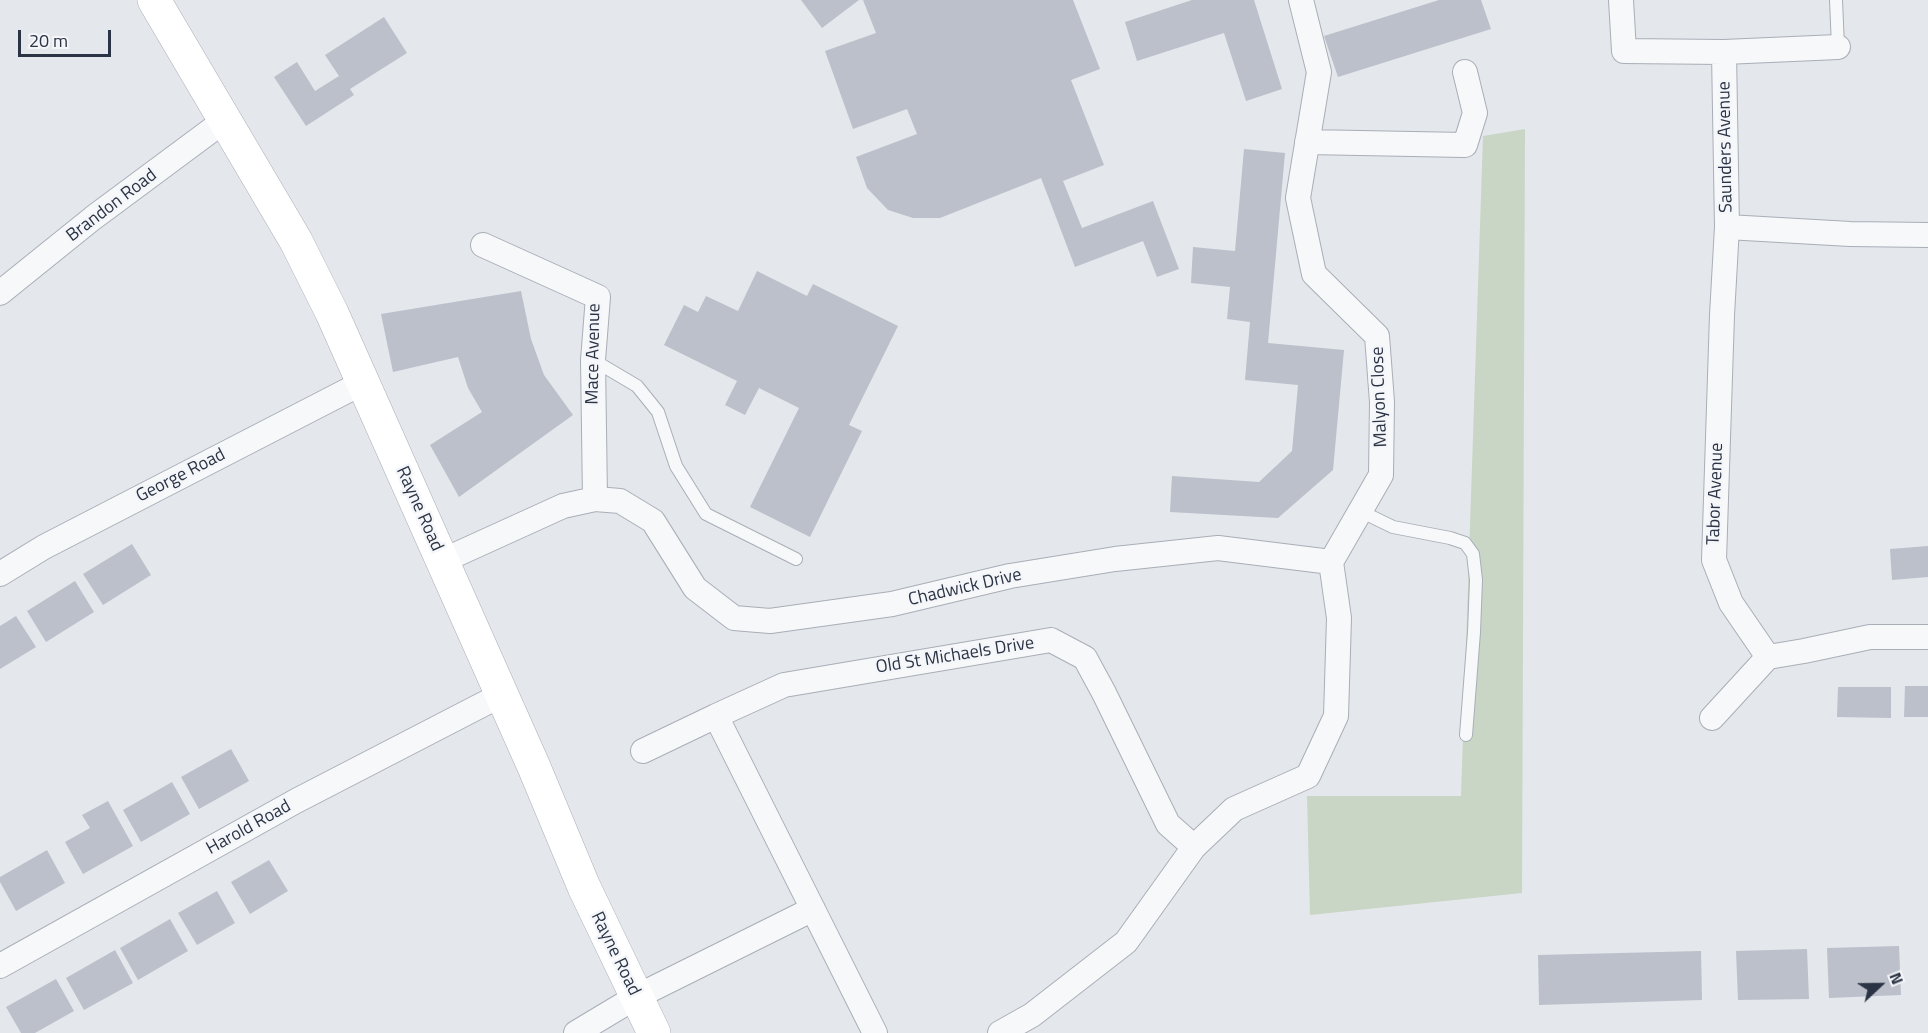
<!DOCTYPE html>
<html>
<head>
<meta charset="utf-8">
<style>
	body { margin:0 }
	#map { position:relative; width:1928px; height:1033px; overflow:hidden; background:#e4e7ec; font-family:"Titillium Web",sans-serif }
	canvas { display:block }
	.north { position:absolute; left:1850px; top:955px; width:60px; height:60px; -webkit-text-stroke:4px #f4f6f9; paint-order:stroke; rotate:68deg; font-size:16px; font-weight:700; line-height:24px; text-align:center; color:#2b3445 }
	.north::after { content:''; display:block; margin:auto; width:21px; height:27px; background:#2b3445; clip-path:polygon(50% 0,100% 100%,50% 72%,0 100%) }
	.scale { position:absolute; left:18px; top:30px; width:93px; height:27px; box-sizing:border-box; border:3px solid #2b3445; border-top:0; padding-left:8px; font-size:18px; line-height:21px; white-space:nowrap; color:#2b3445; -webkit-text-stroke:4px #f4f6f9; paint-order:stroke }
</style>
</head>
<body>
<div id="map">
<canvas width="1928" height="1033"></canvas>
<div class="north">N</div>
<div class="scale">20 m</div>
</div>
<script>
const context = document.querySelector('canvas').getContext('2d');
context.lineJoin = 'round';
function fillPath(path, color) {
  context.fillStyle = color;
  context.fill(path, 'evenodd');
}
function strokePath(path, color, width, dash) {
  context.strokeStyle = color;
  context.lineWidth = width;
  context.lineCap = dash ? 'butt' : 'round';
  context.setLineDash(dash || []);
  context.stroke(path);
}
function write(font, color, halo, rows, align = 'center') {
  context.font = font + ' "Titillium Web",sans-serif';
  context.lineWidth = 5;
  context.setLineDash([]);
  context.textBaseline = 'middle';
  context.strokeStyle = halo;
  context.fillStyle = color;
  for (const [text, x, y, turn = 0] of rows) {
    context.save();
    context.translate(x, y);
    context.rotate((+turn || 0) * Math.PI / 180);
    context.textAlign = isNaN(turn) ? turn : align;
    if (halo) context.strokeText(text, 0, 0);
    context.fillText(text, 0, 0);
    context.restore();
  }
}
fillPath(new Path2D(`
	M1525,129l-3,764 -212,22 -3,-119h154l22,-660z`), '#c9d6c5');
fillPath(new Path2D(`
	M801,0h58l-37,28z
	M863,0h210l27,69 -29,11 33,85 -41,16 19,47 71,-27 26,68 -22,8 -14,-36 -68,26 -34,-89 -101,40h-27l-25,-8 -21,-22 -11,-31 61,-23 -10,-25 -54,20 -28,-78 51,-18z
	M1192,0h62l28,89 -36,12 -22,-68 -87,28 -12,-39z
	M1439,0h42l10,29 -153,48 -14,-41z
	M384,17l23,36 -57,36 4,6 -48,31 -32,-49 23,-15 18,29 24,-15 -14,-21z
	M1244,149l41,4 -17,190 76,7 -11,120 -55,48 -108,-6 2,-36 87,6 33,-31 6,-66 -53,-5 5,-58 -23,-3 3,-32 -39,-4 2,-36 42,4z
	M757,271l50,25 6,-12 85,42 -49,99 13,6 -52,106 -60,-30 49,-99 -40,-20 -14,27 -20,-10 12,-24 -73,-36 20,-40 14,7 8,-16 32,15z
	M521,291l10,48 13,36 29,40 -114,82 -29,-52 52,-33 -14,-24 -10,-31 -65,15 -12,-58z
	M132,544l19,31 -48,30 -20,-31z
	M1928,546v31l-36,3 -2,-31z
	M75,581l19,31 -48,30 -19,-31z
	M16,616l20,31 -36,22v-43z
	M1905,686h23v31h-24z
	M1838,687h53v31l-54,-1z
	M231,749l18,32 -50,28 -18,-32z
	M172,782l18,32 -49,28 -18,-32z
	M108,801l25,45 -50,28 -18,-32 25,-14 -8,-13z
	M47,850l18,33 -49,28 -16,-29v-5z
	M269,860l19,31 -38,23 -19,-32z
	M217,891l18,32 -38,22 -19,-32z
	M170,919l18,32 -50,29 -18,-32z
	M1899,946l2,49 -72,3 -2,-50z
	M1807,949l2,50 -71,1 -2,-49z
	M115,950l18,33 -49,27 -18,-32z
	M1701,951l1,49 -163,5 -1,-50z
	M56,979l18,32 -39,22h-14l-15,-26z`), '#bbc0ca');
const service = new Path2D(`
	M1836,0l2,47
	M593,360l44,26 21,26 18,54 30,48 90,45
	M1360,511l33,16 57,11 15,5 8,11 3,26 -2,52 -8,103`);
const minor = new Path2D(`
	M1301,0l18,72 -21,126 16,76 63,62 5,66 -1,73 -50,87
	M1621,0l3,51 100,1 114,-5
	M1724,52l3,175 -5,88 -8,245 17,43 37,54 36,-6 66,-14h58
	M1307,142l158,3 10,-32 -10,-41
	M1727,227l123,7 78,1
	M483,245l115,52 -5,63 2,139
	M0,293l93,-75 132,-98
	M442,561l121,-55 32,-7 25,2 33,20 42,67 39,30 36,3 122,-17 118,-28 105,-17 103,-11 113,14 8,56 -3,98 -28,60 -74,33 -40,38 -68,95 -94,73 -32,18
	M0,574l44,-27 320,-165
	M1712,718l56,-61
	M643,751l73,-35
	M0,966l296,-165 205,-106
	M576,1033l60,-36 177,-88
	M875,1033l-159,-317 68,-31 267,-45 34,18 19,35 64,131 26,23`);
const secondary = new Path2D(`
	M154,0l142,241 36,72 202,454 50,120 70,146`);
strokePath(service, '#a9aeb7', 14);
strokePath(minor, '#a9aeb7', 26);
strokePath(secondary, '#a9aeb7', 34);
strokePath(service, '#f7f8fa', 12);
strokePath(minor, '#f7f8fa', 24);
strokePath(secondary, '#fff', 33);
write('18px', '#2b3445', '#f4f6f9', [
	["Saunders Avenue",1726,147,-91],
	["Brandon Road",112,206,-37],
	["Mace Avenue",594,354,-89],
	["Malyon Close",1380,397,-92],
	["George Road",181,476,-27],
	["Tabor Avenue",1716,494,-88],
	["Rayne Road",419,509,66],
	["Chadwick Drive",965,588,-13],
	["Old St Michaels Drive",955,656,-9],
	["Harold Road",249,828,-29],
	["Rayne Road",615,954,64]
]);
</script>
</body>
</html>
